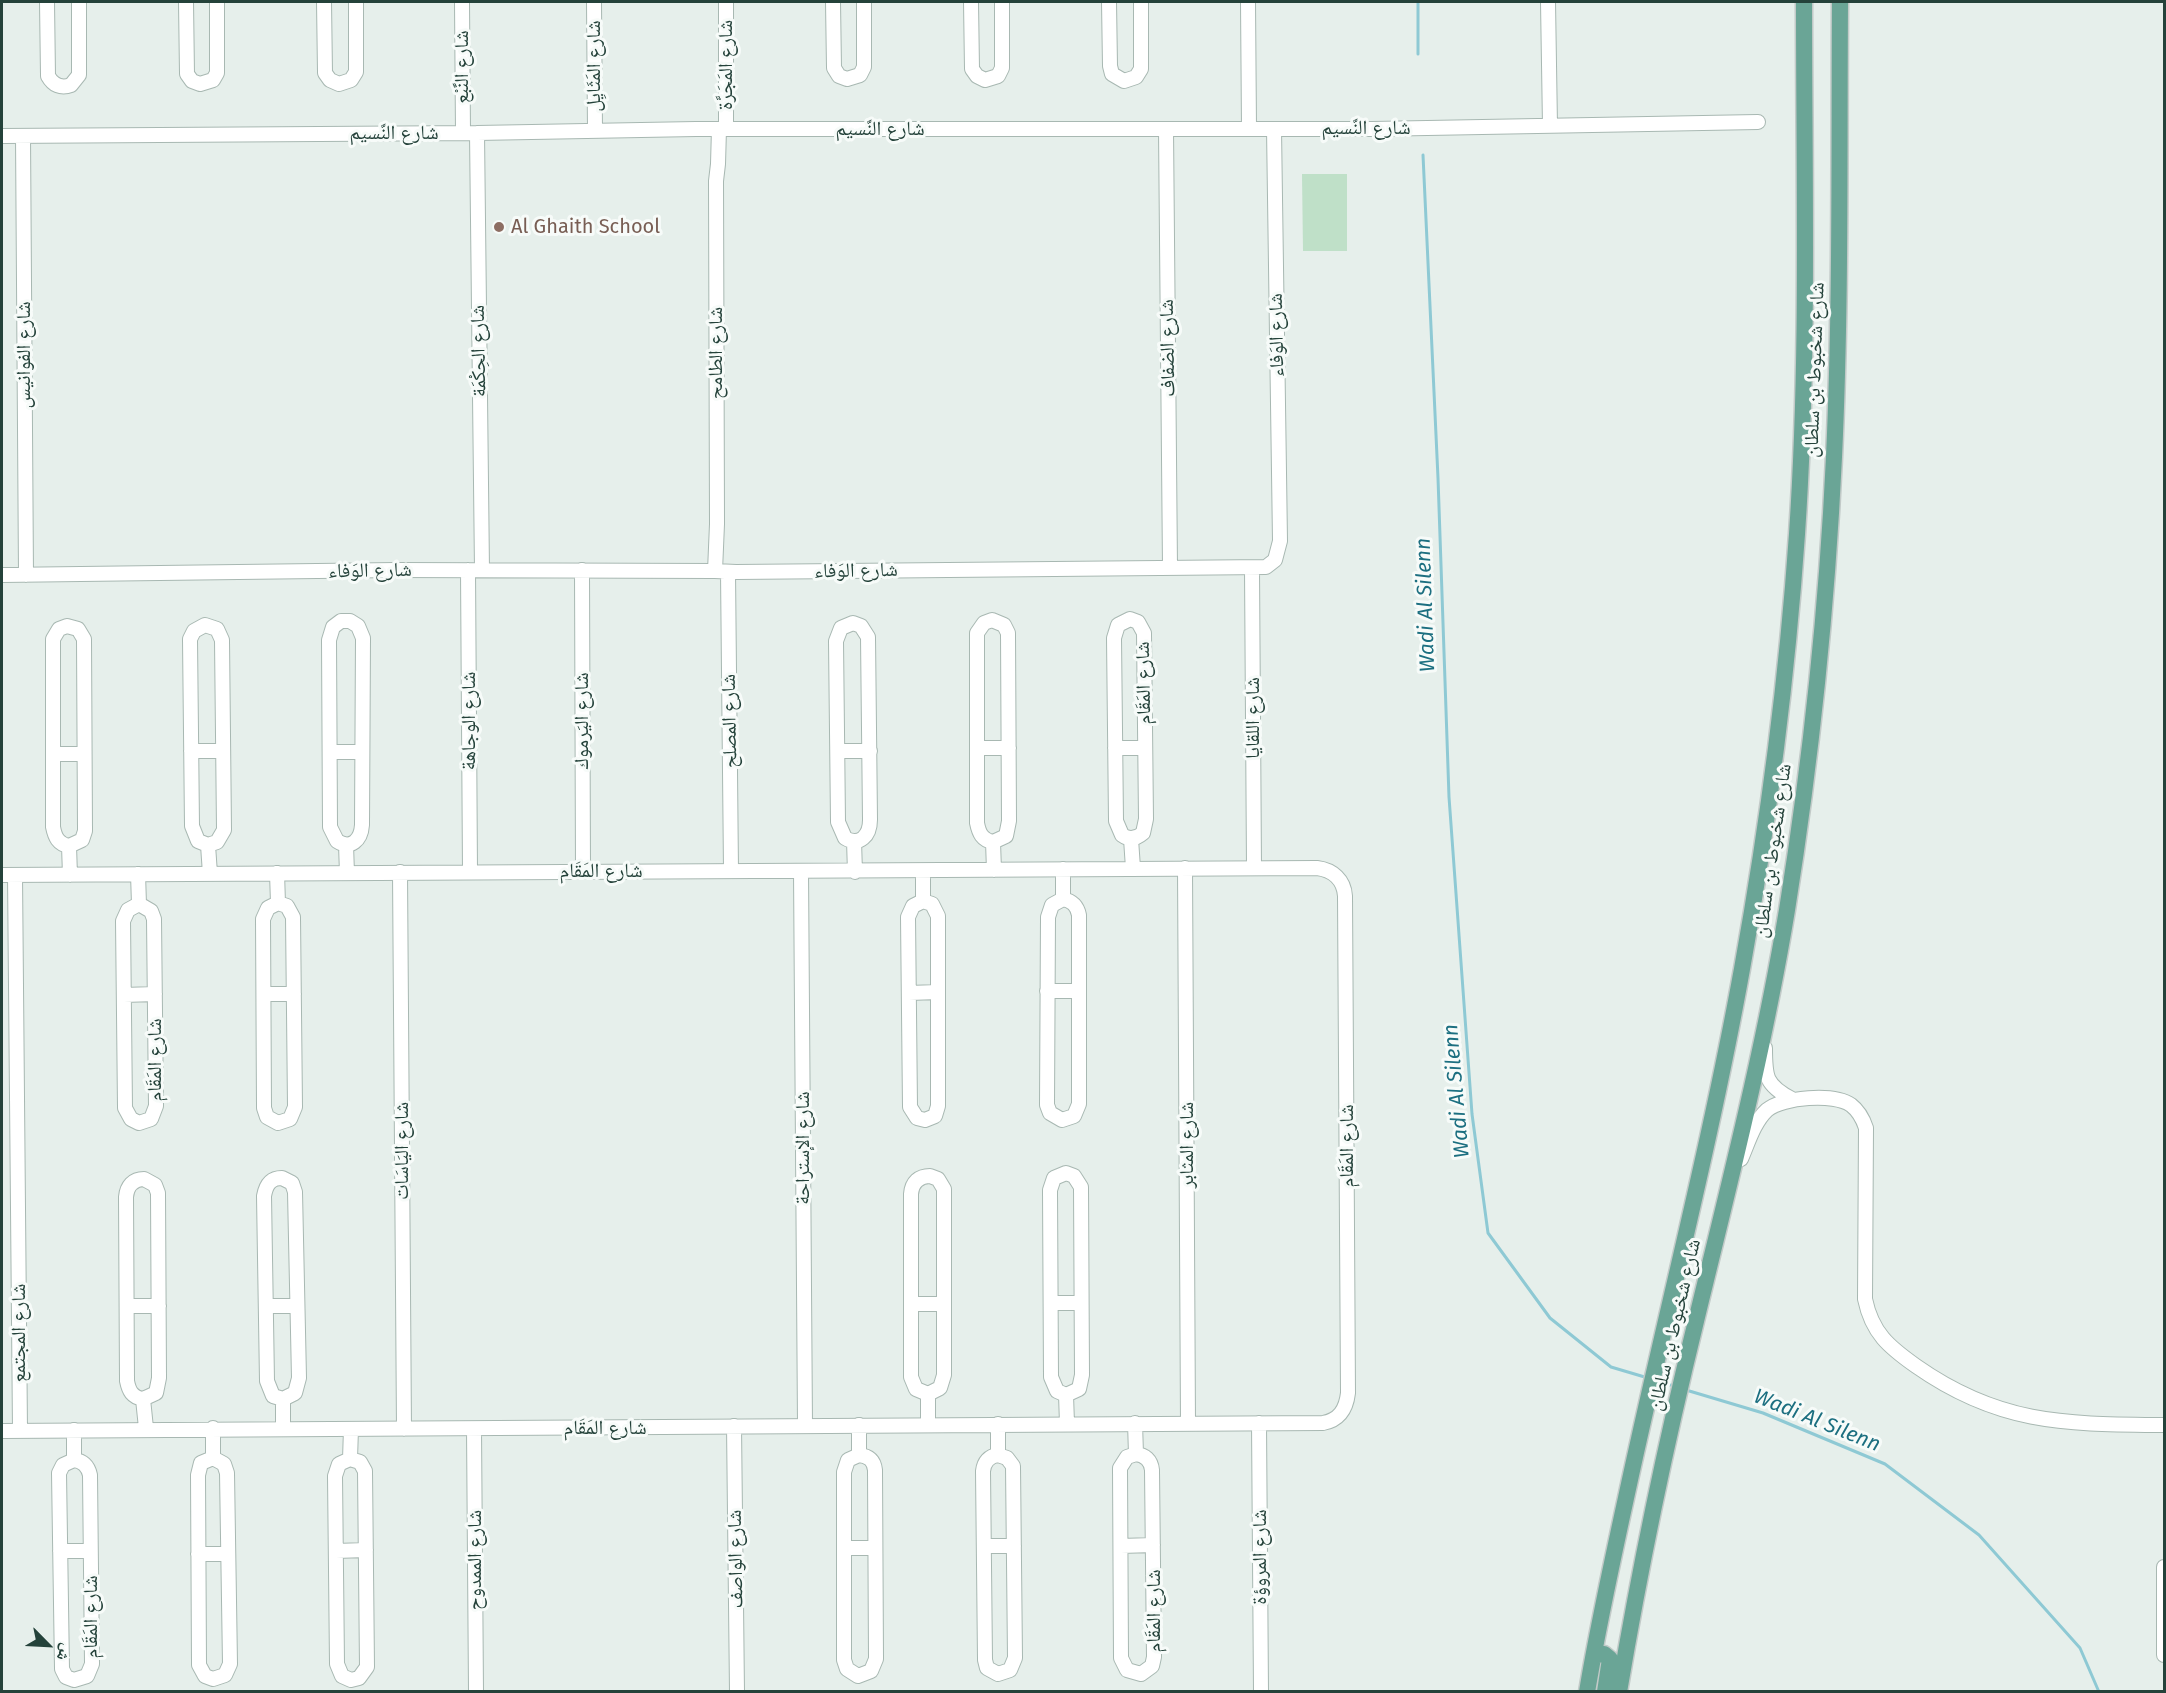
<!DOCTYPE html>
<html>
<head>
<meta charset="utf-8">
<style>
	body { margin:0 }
	#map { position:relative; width:2166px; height:1693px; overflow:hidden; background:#e6efeb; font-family:"Fira Sans","Noto Naskh Arabic",sans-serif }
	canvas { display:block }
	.frame { position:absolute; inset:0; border:3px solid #24423a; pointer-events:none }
	.north { position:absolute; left:18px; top:1615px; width:60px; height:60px; -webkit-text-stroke:4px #f7fbf9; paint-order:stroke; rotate:114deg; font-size:16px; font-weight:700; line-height:24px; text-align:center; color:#24423a }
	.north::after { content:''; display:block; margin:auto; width:21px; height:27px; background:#24423a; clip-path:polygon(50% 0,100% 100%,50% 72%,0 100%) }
</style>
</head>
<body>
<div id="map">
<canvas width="2166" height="1693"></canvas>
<div class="frame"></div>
<div class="north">ش</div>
</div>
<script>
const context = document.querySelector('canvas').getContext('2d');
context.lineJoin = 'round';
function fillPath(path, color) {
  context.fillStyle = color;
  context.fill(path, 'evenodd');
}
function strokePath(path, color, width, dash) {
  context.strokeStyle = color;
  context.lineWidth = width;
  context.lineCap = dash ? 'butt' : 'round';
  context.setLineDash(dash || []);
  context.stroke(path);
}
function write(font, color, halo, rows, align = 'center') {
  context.font = font + ' "Fira Sans","Noto Naskh Arabic",sans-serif';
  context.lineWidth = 6;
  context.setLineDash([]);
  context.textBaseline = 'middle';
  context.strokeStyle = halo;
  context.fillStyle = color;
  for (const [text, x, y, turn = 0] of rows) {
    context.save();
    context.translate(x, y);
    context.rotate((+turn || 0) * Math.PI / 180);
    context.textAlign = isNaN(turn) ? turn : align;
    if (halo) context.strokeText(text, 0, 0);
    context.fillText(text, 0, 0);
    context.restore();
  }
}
fillPath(new Path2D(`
	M1302,174h45v77h-44z`), '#bfe0c8');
strokePath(new Path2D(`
	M1418,2v52
	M1423,155l15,323 11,319 23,317 16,119 62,85 61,49 37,11
	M1658,1381l16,5
	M1686,1390l77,23 122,51 94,71 101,113 19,44`), '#8ec9d4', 3);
const minor = new Path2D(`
	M47,2l1,74c5,9 13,13 23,9l8,-10v-73
	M186,2l1,72 5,7 8,3 13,-4 4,-7v-71
	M324,2l1,71 5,7 9,4 12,-4 5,-8v-70
	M462,2l1,131
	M594,2l1,129
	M726,2v127
	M833,2l1,66 5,8 8,3 13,-4 4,-8v-65
	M971,2l1,67 5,7 8,4 13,-4 4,-8v-66
	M1109,2l1,64 2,8 12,7 12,-4 5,-8v-67
	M1248,2l1,126
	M1548,2l2,124
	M1166,129l4,439
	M477,133l5,437
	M2,136l475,-3 219,-4h676l386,-7
	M23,136l3,439
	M1252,569l2,299
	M468,570l2,302
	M582,570l1,301
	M715,571l2,-47 -1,-343 2,-17 1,-35
	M728,572l3,298
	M2,575l394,-5 319,1 21,1 530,-5 9,-7 5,-19 -6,-412
	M1130,619l8,3 6,11 2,186 -3,14c-7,6 -14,7 -21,2l-6,-14 -2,-183 4,-13z
	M992,620l12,5 4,8 1,188 -3,15 -13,6c-11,-2 -14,-9 -16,-19v-190l7,-10z
	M341,621h9l8,5 5,12 -1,187c-1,15 -11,25 -25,16l-7,-14 -1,-187 4,-13z
	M853,623l8,3 7,11 2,183c0,15 -10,27 -25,18l-7,-16 -2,-181 5,-13z
	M205,625l12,4 5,11 2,190 -7,12 -9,3 -10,-4 -6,-15 -2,-187 4,-8z
	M67,626l11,3 6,10 1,192 -3,9 -13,6c-11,-2 -14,-9 -16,-19v-188l6,-10z
	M977,748h32
	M1115,748h30
	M191,751h32
	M838,751h32
	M330,752h32
	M53,754h31
	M1131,839l2,29
	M854,841l1,31
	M993,842l1,28
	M208,845l2,29
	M346,845l1,28
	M69,846l1,29
	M1185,868l3,555
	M1063,869v30
	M801,871l4,554
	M923,871v30
	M400,872l4,557
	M277,873l1,30
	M138,874l1,30
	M2,875l1315,-7c16,2 27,12 28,28l3,497c-2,17 -9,27 -25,30l-1321,8
	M15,875l5,555
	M1063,899c9,2 14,6 16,16v189l-5,12 -12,4 -12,-7 -3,-8 1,-188 4,-12z
	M923,901l9,3 6,12v190l-3,10 -10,4 -8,-2 -7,-11 -2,-190 5,-11z
	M278,903l9,3 6,11 2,190 -5,12 -12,4 -11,-6 -3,-9 -1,-189 5,-11z
	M139,904l12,7 3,8 2,187 -5,13 -12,4 -8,-4 -6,-11 -2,-187 5,-11z
	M1047,991h32
	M909,993l29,-1
	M264,994h30
	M124,995l31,-1
	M1765,1048c0,28 0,37 27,51
	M1741,1159c7,-16 13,-37 26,-49 16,-13 67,-17 84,-5 8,6 12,14 15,23l-1,171c7,34 24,48 51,67 84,59 150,58 248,59
	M1066,1173l8,3 7,11 1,188 -3,14 -13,6 -9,-4 -6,-14 -1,-187 4,-12z
	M930,1176l8,3 6,10v186l-4,13 -12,6 -12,-5 -5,-12v-183c1,-12 8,-18 19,-18z
	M282,1178l10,5 3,9 4,186 -4,15 -12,6 -10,-3 -6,-15 -3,-185c2,-11 6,-18 18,-18z
	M144,1179l11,6 3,8 1,185 -3,15 -13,6c-11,-2 -14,-8 -16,-18l-1,-184c1,-11 7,-18 18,-18z
	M1051,1303h30
	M911,1304h32
	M127,1306h32
	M266,1306h31
	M928,1394v30
	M1066,1395l1,28
	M143,1399l3,29
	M283,1399v29
	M1135,1423l1,31
	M1259,1423l2,269
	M998,1424v31
	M859,1425v30
	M734,1426l3,266
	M213,1428v30
	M474,1429l2,263
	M74,1430v30
	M1136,1454c9,1 15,6 16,16l2,187 -2,9 -11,8 -14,-4 -6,-12 -1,-190 7,-11z
	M859,1455c10,1 15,6 16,15l1,189 -5,12 -13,5 -11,-7 -3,-9v-188l4,-12z
	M998,1455l9,3 6,8 2,192 -5,12 -12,4 -11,-6 -2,-8 -2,-189c1,-9 6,-15 15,-16z
	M213,1458l11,6 3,9 3,191 -5,11 -12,4 -8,-3 -6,-11 -1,-190 3,-12z
	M350,1459l10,3 5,9 2,196 -8,11 -8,2 -9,-4 -5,-12 -2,-188 4,-12z
	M350,1459l1,-30
	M74,1460c9,1 14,6 16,15l2,189 -5,12 -13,4 -8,-3 -4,-8 -3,-196 4,-8z
	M984,1546h30
	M1121,1546l32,-1
	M844,1548h31
	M60,1551h30
	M336,1551l30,-1
	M198,1554h30
	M2164,1567v88`);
const major = new Path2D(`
	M1593,1658l3,-3 8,-1 6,5 -5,33
	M1587,1692c11,-66 25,-130 39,-194 38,-177 84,-352 116,-529 26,-144 45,-289 55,-435 12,-177 7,-355 7,-532
	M1619,1692c21,-125 47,-249 77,-371 33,-136 68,-272 91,-411 24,-150 40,-301 47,-453 7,-152 5,-304 6,-455`);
strokePath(minor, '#a8b8b2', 16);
strokePath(major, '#c2cac8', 19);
strokePath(minor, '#fff', 14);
strokePath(major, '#6aa596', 16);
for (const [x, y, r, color] of [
	[499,227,6,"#8d6e63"]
]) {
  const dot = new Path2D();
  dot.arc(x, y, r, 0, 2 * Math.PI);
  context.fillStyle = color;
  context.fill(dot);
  strokePath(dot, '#f7fbf9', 2);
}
write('20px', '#24423a', '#f7fbf9', [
	["شارع المَجَرَّة",726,65,-90],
	["شارع المَثَايِل",594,66,-90],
	["شارع النَّبْع",462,67,-90],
	["شارع النَّسيم",1366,128],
	["شارع النَّسيم",880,129],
	["شارع النَّسيم",394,133],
	["شارع الوَفاء",1277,335,-91],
	["شارع الضفاف",1168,348,-91],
	["شارع الحِكْمَة",479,351,-91],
	["شارع الطامح",716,353,-90],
	["شارع الفوانيس",24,355,-90],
	["شارع شخبوط بن سلطان",1815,370,-88],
	["شارع الوَفاء",370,571,-1],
	["شارع الوَفاء",856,571,-1],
	["شارع المَقَام",1144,683,-91],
	["شارع اللقايا",1253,718,-90],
	["شارع الوجاهة",469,721,-90],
	["شارع اليَرموك",582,721,-90],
	["شارع المصلح",730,721,-91],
	["شارع شخبوط بن سلطان",1773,851,-82],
	["شارع المَقَام",601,871],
	["شارع المَقَام",155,1060,-90],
	["شارع المثابر",1187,1145,-90],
	["شارع المَقَام",1347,1146,-90],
	["شارع الإستراحة",803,1148,-90],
	["شارع اليَاسَات",402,1151,-90],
	["شارع شخبوط بن سلطان",1675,1325,-77],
	["شارع المجتمع",19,1333,-90],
	["شارع المَقَام",605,1428],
	["شارع المروؤة",1260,1557,-90],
	["شارع الواصف",736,1559,-91],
	["شارع الممدوح",475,1560,-90],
	["شارع المَقَام",1154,1611,-90],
	["شارع المَقَام",91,1617,-90]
]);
write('20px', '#785e54', '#f7fbf9', [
	["Al Ghaith School",511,227]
], 'left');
write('italic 21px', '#1c6f80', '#f7fbf9', [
	["Wadi Al Silenn",1426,605,-92],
	["Wadi Al Silenn",1457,1091,-95],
	["Wadi Al Silenn",1817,1421,22]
]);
</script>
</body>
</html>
